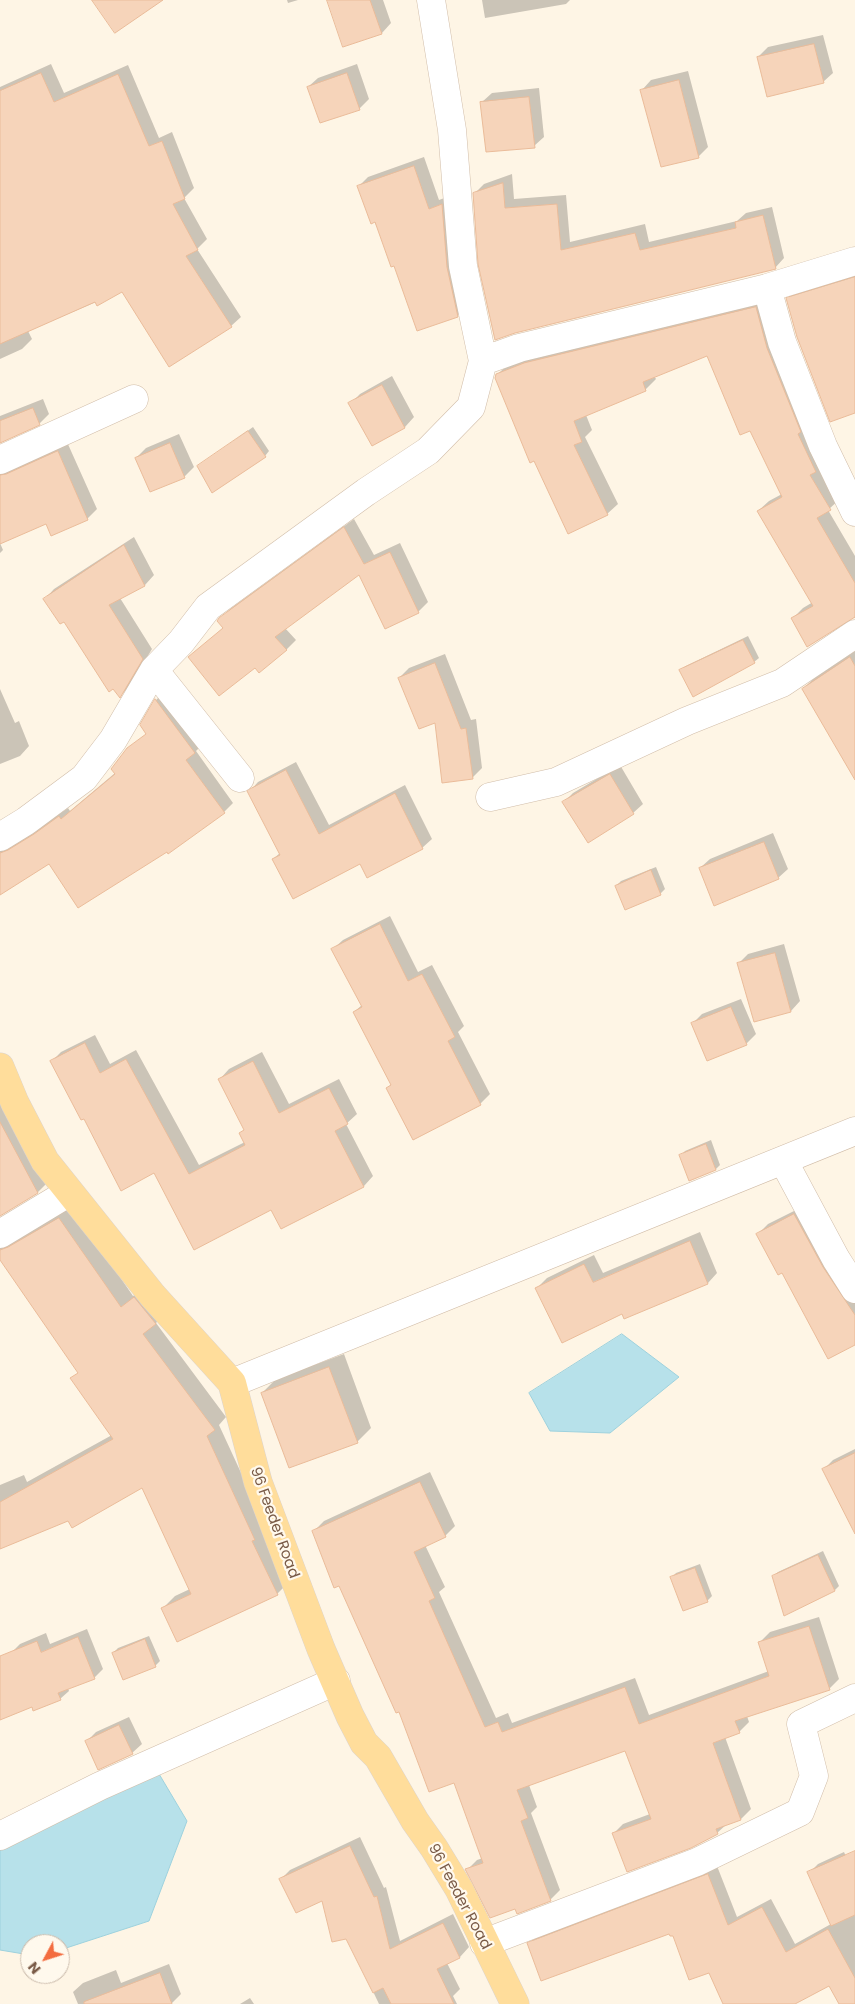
<!DOCTYPE html>
<html>
<head>
<meta charset="utf-8">
<style>
	body { margin:0 }
	#map { position:relative; width:855px; height:2004px; overflow:hidden; background:#fef5e5; font-family:Poppins,sans-serif }
	canvas { display:block }
	.north { position:absolute; left:20px; top:1934px; width:50px; height:50px; box-sizing:border-box; background:#fff9ed; border:1px solid #cabaab; border-radius:50%; rotate:230deg; font-size:14px; font-weight:700; line-height:20px; text-align:center; color:#7a5b47 }
	.north::after { content:''; display:block; margin:auto; width:18px; height:22px; background:#f36d40; clip-path:polygon(50% 0,100% 100%,50% 72%,0 100%) }
</style>
</head>
<body>
<div id="map">
<canvas width="855" height="2004"></canvas>
<div class="north">N</div>
</div>
<script>
const context = document.querySelector('canvas').getContext('2d');
context.lineJoin = 'round';
function fillPath(path, color) {
  context.fillStyle = color;
  context.fill(path, 'evenodd');
}
function strokePath(path, color, width, dash) {
  context.strokeStyle = color;
  context.lineWidth = width;
  context.lineCap = dash ? 'butt' : 'round';
  context.setLineDash(dash || []);
  context.stroke(path);
}
function write(font, color, halo, rows, align = 'center') {
  context.font = font + ' Poppins,sans-serif';
  context.lineWidth = 4.5;
  context.setLineDash([]);
  context.textBaseline = 'middle';
  context.strokeStyle = halo;
  context.fillStyle = color;
  for (const [text, x, y, turn = 0] of rows) {
    context.save();
    context.translate(x, y);
    context.rotate((+turn || 0) * Math.PI / 180);
    context.textAlign = isNaN(turn) ? turn : align;
    if (halo) context.strokeText(text, 0, 0);
    context.fillText(text, 0, 0);
    context.restore();
  }
}
const water = new Path2D(`
	M622,1334l57,43 -69,56 -60,-2 -21,-38z
	M146,1752l41,69 -38,100 -89,29v-6h-30v11l-30,-5v-125z`);
fillPath(water, '#b7e1ea');
strokePath(water, '#9dd1dd', 1);
fillPath(new Path2D(`
	M287,0h11l-10,3z
	M328,0h55l8,23 -9,10z
	M482,0h88l-4,4 -81,14z
	M823,35l10,38 -10,9 -65,-25 10,-10z
	M51,64l13,29 64,-28 31,73 13,-6 22,56 -10,10 23,41 -10,10 44,68 -10,9 -109,-35 -94,40 4,8 -10,10 -22,10v-272z
	M357,64l12,35 -10,10 -51,-22 10,-9z
	M688,71l20,76 -10,10 -56,-67 9,-10z
	M539,88l5,49 -10,9 -52,-44 10,-9z
	M424,157l15,43 13,-5 15,111 -10,10 -62,-51 -37,-78 10,-10z
	M512,174l2,25 52,-4 4,47 75,-18 4,18 88,-21 9,-8 26,-6 12,51 -9,10 -260,64 -41,-138 10,-10z
	M855,272v139l-67,-112 9,-10z
	M766,297l76,200 -14,13 27,46v62h-62l10,-10 10,-6 -55,-91 11,-10 13,-7 -31,-65 -44,-75 -53,22 2,3 -11,11 -59,25 6,15 -7,7 33,67 -11,10 -110,-139 11,-11z
	M392,376l22,41 -9,10 -32,18 -23,-41 10,-10z
	M43,399l6,15 -10,10 -39,18v-26z
	M253,427l16,24 -4,5 -66,10z
	M179,434l15,33 -10,10 -48,-19 10,-10z
	M67,442l30,67 -10,10 -41,3 -46,21 3,7 -3,3v-91z
	M354,519l20,36 26,-12 28,59 -10,10 -32,16 -27,-55 -74,55 11,12 -10,10 -31,16 -65,-9 34,-30 -5,-6 11,-12z
	M134,537l20,38 -9,10 -25,13 32,51 -23,38 -9,9 -55,-76 -20,-21 9,-10z
	M748,636l11,22 -5,4 -73,8 5,-4z
	M855,651v82l-52,-44 10,-10z
	M445,654l26,66 5,-1 6,49 -10,10 -36,-57 -37,-43 10,-10z
	M0,689l15,34 4,-2 10,25 -9,10 -20,8z
	M165,691l39,52 -8,8 37,52 -9,9 -175,50 -49,31v-47l19,-5 49,-33 2,3 45,-38 37,-42 -11,-6 15,-25z
	M296,762l33,63 76,-40 27,54 -10,9 -149,11 7,-6 -31,-61 9,-10z
	M620,765l23,39 -10,9 -69,-11 9,-9z
	M773,833l15,36 -10,9 -78,-10 10,-9z
	M656,867l9,22 -5,5 -44,-8 5,-5z
	M390,916l28,56 14,-7 32,61 -6,6 32,62 -10,10 -92,-16 3,-4 -37,-72 8,-7 -29,-56 10,-9z
	M784,944l16,57 -9,10 -53,-47 10,-10z
	M741,999l15,35 -10,10 -53,-21 9,-9z
	M95,1035l15,29 26,-14 63,115 46,-23 -4,-9 4,-4 -25,-50 9,-10 33,-17 27,52 50,-25 18,35 -11,10 27,52 -9,10 -82,42 -10,-19 -117,-37 -71,-55 -32,-56 9,-9z
	M0,1088l52,90 -14,14 -38,22z
	M711,1140l9,25 -4,4 -35,-13 4,-5z
	M804,1206l51,85v53l-72,-73 -25,-37 10,-10z
	M72,1207l61,89 14,-10 20,25 -11,12 70,94 -7,8 47,102 23,55 -12,12 -114,14 12,-12 15,-7 -47,-103 -74,34 -69,27v-62l24,-10 3,7 85,-47 -40,-56 7,-7 -79,-114v-22z
	M700,1232l17,41 -9,10 -86,29 -85,-24 10,-10 47,-23 9,18z
	M344,1354l27,74 -14,14 -95,-49 14,-14z
	M855,1449v42l-31,-22 9,-9z
	M430,1472l25,54 -10,10 -20,9 20,42 -6,5 57,126 12,-5 4,10 123,-45 14,37 120,-44 -9,-29 10,-10 49,-15 20,62 -10,10 -82,27 2,6 -10,10 -14,5 26,72 -10,10 -14,5 -10,9 -104,1 10,-10 27,-10 -24,-64 -97,35 8,22 -6,6 29,77 -10,10 -83,-30 10,-10 6,-2 -29,-77 -55,-71 -85,-179 10,-10z
	M823,1551l16,35 -4,4 -62,-13 5,-5z
	M700,1564l12,32 -5,5 -36,-23 5,-5z
	M87,1629l16,40 -9,9 -26,10 1,3 -9,8 -28,6 -32,14v-62l12,-5 8,-8 26,-11 4,11z
	M149,1636l11,25 -5,5 -42,-13 5,-5z
	M129,1717l13,27 -10,9 -46,-11 10,-10z
	M360,1837l24,51 2,-1 14,54 53,-27 16,33 -9,10 -13,6 13,26 -7,7 4,8h-78l-32,-67 -24,-38 -42,-20 9,-9z
	M844,1852l11,25v127h-15l-11,-20 -37,20h-68l-14,-33 -40,-39 -141,12 9,-9 179,-69 20,51 34,-18 24,45 36,-20 -22,-51 9,-9z
	M169,1964l12,30 -10,10h-93l-5,-12 10,-9 33,-13 5,13z
	M250,1998l4,6h-14z`), '#0003');
const building = new Path2D(`
	M92,0h71l-48,33z
	M327,0h43l12,34 -39,13z
	M814,44l10,39 -57,14 -10,-40z
	M41,73l13,29 64,-28 31,72 13,-5 23,58 -12,5 25,46 -12,6 46,71 -63,40 -47,-75 -25,14 -2,-4 -95,42v-253z
	M347,73l13,37 -40,13 -13,-36z
	M679,80l20,78 -38,9 -21,-77z
	M529,97l6,51 -49,4 -6,-50z
	M414,166l15,43 13,-5 5,63 11,50 -41,14 -23,-65 -3,1 -16,-45 -4,2 -14,-38z
	M503,183l2,25 52,-4 4,46 74,-17 5,17 96,-22 -1,-6 28,-7 13,54 -261,64 -20,7 -17,-76 -5,-71z
	M855,277v136l-25,9 -33,-85 -11,-39z
	M756,307l11,41 34,84 -3,2 18,38 -6,3 21,35 -14,8 38,65v34l-48,30 -16,-29 22,-12 -56,-95 25,-14 -32,-66 -10,4 -33,-79 -64,26 3,9 -72,30 8,21 -8,3 34,70 -40,19 -34,-73 -4,2 -35,-85 1,-4 28,-11z
	M382,385l23,43 -33,18 -24,-43z
	M33,408l7,17 -40,18v-22z
	M248,431l18,26 -54,36 -15,-27z
	M170,443l15,35 -35,14 -15,-34z
	M58,451l30,69 -37,16 -5,-12 -46,20v-69l6,-1z
	M344,527l20,37 26,-12 29,61 -34,16 -26,-54 -84,62 12,13 -28,23 -4,-5 -36,28 -31,-39 35,-29 -6,-7 2,-3z
	M124,545l21,41 -36,19 34,54 -23,39 -7,-9 -4,3 -45,-70 -4,2 -17,-25z
	M743,640l12,23 -62,34 -14,-27z
	M850,657l5,9v114l-53,-91z
	M435,663l26,66 5,-1 7,51 -31,4 -7,-60 -16,6 -21,-51z
	M155,699l40,54 -9,7 39,53 -57,41 -1,-2 -89,56 -29,-44 -49,31v-42l8,-3 26,-16 25,-18 2,3 54,-45 -4,-5 16,-21 19,-14 -6,-9z
	M286,770l33,64 76,-41 28,56 -56,29 -7,-14 -67,35 -21,-40 8,-4 -33,-64z
	M610,774l24,40 -46,29 -26,-41z
	M764,842l15,37 -65,27 -15,-38z
	M651,870l10,25 -36,15 -10,-24z
	M380,924l28,57 14,-7 33,63 -7,4 33,64 -68,35 -27,-52 5,-3 -38,-73 9,-5 -31,-58z
	M775,953l16,59 -37,10 -17,-59z
	M731,1007l16,38 -40,16 -16,-38z
	M85,1043l15,30 26,-14 63,115 56,-29 -6,-12 5,-3 -26,-51 35,-18 26,52 50,-25 19,36 -13,7 29,56 -83,42 -10,-19 -77,40 -40,-77 -33,18 -37,-72 -3,1 -31,-59z
	M0,1122l38,71 -38,23z
	M706,1144l10,26 -27,11 -10,-26z
	M794,1214l29,53 32,48v30l-27,14 -46,-86 -4,2 -22,-41z
	M59,1218l62,89 13,-10 22,27 -13,10 72,96 -8,6 48,104 -3,1 26,54 -101,47 -16,-34 30,-14 -49,-106 -70,40 -4,-7 -68,28v-47l113,-63 -43,-61 8,-5 -78,-113v-10l8,-3z
	M690,1241l18,43 -84,35 -2,-5 -60,29 -27,-55 49,-24 9,18z
	M329,1367l29,76 -69,25 -28,-75z
	M855,1453v81l-33,-65z
	M420,1482l26,55 -32,15 21,46 -6,3 56,126 13,-5 4,10 123,-45 14,37 130,-48 -11,-34 51,-16 21,64 -95,31 5,12 -27,10 28,77 -25,9 2,5 -27,14 -64,24 -15,-39 39,-14 -26,-68 -108,39 11,28 -7,3 30,80 -34,13 -2,-5 -25,9 -25,-49 18,-6 -29,-80 -25,9 -30,-80 -3,1 -57,-127 -5,2 -22,-57z
	M818,1555l17,36 -51,25 -12,-40z
	M695,1568l13,34 -25,9 -13,-34z
	M78,1637l17,42 -37,14 3,7 -28,11 -1,-4 -32,13v-64l37,-15 4,11z
	M145,1639l11,28 -33,13 -11,-27z
	M119,1725l14,29 -35,16 -13,-29z
	M350,1846l24,51 3,-1 13,53 53,-26 17,35 -23,11 17,35h-63l-8,-16 -10,5 -27,-54 -14,3 -10,-41 -26,12 -17,-34z
	M855,1851v64l-24,11 -24,-54z
	M708,1874l20,51 34,-18 24,45 42,-23 27,49v26h-16l-10,-18 -34,18h-72l-14,-31 -20,7 -16,-44h-3l-1,-2 -128,47 -14,-38z
	M160,1973l12,31h-88v-2z`);
fillPath(building, '#f6d4ba');
strokePath(building, '#eabb99', 1);
const minor = new Path2D(`
	M431,0l21,130 11,136 20,95
	M767,288l15,54 41,104 32,66
	M0,460l134,-61
	M154,670l86,108
	M490,797l66,-15 131,-61 95,-38 73,-49
	M0,837l26,-16 58,-43 29,-38 41,-70 27,-28 27,-35 158,-115 62,-41 43,-44 12,-46 36,-13 248,-60 88,-27
	M783,1160l53,99 19,30
	M0,1234l68,-41
	M232,1383l623,-252
	M0,1836l100,-50 236,-105
	M484,1943l213,-81 103,-50 14,-36 -13,-52 54,-26`);
const major = new Path2D(`
	M0,1067l15,36 30,58 108,135 79,87 26,99 63,167 29,67 14,27 14,14 37,64 19,27 25,41 56,115`);
strokePath(minor, '#d1bda9', 29);
strokePath(major, '#dcd4cf', 29);
strokePath(minor, '#fff', 28);
strokePath(major, '#ffdd9b', 28);
write('15px', '#7a5b47', '#fff9ed', [
	["96 Feeder Road",274,1523,70],
	["96 Feeder Road",459,1897,62]
]);
</script>
</body>
</html>
